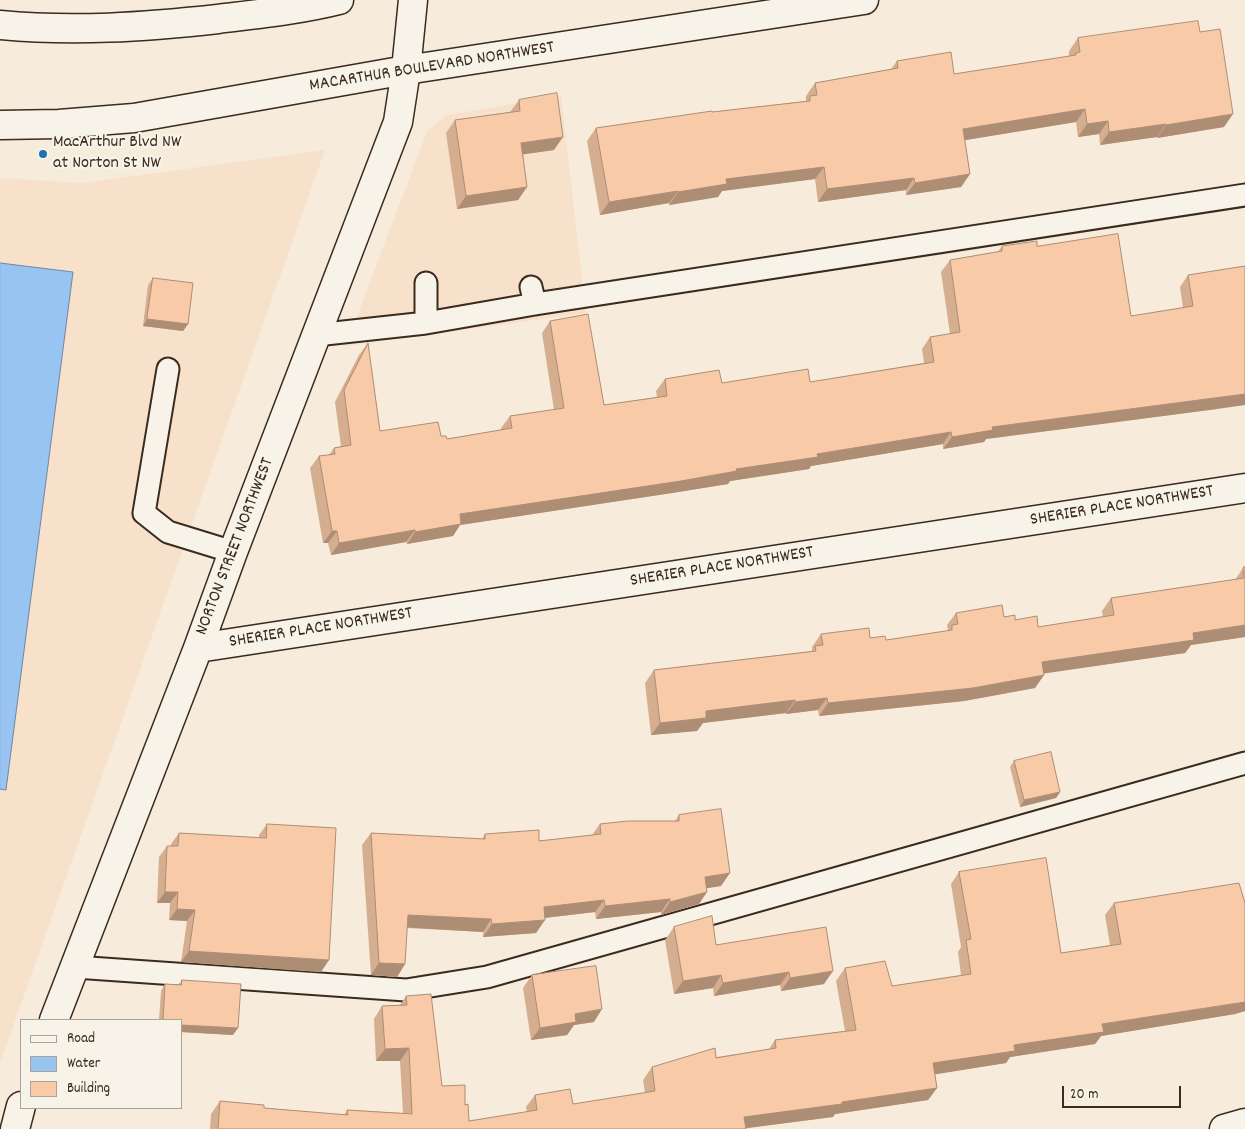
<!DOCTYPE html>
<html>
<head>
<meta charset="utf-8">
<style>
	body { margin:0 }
	#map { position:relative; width:1245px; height:1129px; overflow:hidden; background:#f7ebdb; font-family:Dekko,sans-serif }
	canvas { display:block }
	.legend { position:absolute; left:20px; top:1019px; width:162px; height:90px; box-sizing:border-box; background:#f7f3e8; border:1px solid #aca397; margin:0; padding:6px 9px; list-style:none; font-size:15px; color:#3b2a1e }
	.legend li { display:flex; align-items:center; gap:10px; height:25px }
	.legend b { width:25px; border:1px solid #aca397 }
	.scale { position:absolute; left:1062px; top:1086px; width:119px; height:22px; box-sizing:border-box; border:2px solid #3b2a1e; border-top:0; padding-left:6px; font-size:15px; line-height:18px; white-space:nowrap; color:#3b2a1e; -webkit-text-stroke:4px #f7f3e8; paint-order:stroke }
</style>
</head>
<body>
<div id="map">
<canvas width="1245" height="1129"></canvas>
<ul class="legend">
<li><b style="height:6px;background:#f7f3e8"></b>Road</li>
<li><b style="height:14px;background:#98c4f2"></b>Water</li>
<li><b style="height:14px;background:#f8caa7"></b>Building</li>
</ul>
<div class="scale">20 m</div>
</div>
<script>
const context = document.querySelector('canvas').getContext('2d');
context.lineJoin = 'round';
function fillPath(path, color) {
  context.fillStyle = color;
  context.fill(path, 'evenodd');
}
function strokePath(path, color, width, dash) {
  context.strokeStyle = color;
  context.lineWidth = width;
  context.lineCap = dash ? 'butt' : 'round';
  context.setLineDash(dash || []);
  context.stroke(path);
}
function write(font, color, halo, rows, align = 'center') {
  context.font = font + ' Dekko,sans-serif';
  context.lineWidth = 4.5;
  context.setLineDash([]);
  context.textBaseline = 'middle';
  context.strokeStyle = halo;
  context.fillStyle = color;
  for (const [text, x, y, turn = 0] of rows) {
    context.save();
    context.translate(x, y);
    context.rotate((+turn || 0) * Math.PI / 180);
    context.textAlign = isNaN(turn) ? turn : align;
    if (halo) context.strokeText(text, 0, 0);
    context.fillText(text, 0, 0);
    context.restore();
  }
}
fillPath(new Path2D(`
	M561,96l25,217 -240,33 81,-215 20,-16z
	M325,150l-325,913v-885l82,5z`), '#f7e1cb');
const water = new Path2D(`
	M0,263l73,9 -67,518 -6,-1z`);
fillPath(water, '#98c4f2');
strokePath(water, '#73869d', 1);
const service = new Path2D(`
	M426,283v40
	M531,287l4,17
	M316,335l110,-12 109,-19 710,-109
	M168,369l-24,144 24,19 65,20
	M75,967l331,23 81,-13 758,-214`);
const minor = new Path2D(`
	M198,648l1047,-160
	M54,1020l144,-372 35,-96 165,-430 8,-52
	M15,1129l6,-23
	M1224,1129l21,-6`);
const secondary = new Path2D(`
	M0,25c74,7 144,2 218,-6 40,-5 81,-9 121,-19
	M406,70l7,-70
	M0,125l59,-1 75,-6 272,-48 458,-70`);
strokePath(service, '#3b2a1e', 25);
strokePath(minor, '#3b2a1e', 31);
strokePath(secondary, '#3b2a1e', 31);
strokePath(service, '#f7f3e8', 21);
strokePath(minor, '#f7f3e8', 28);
strokePath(secondary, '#f7f3e8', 28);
fillPath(new Path2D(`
	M1200,32l24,95 -67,11v-1l-57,8 -1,-11 -21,3 -2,-15 -111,18 5,34 -9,13 -55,8v-5l-88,12 -3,-23 -93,12 -4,6 -49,8v-2l-69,12 -13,-74 9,-13 116,-16 94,-11v-5l9,-13 76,-14 6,-8 57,13 115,-18v-5l9,-13z
	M519,100l35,50 -31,4 4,33 -9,13 -61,9 -11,-76 9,-13 55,-8z
	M1002,246h35l94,70 52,-8 -3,-21 8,-12 29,134 -231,30 -2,3 -41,7v-5l-132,22 -2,3 -79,12 -2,3 -56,9 -212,32 -7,11 -46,8 -1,-2 -75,13 -3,-12h-5l-13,-75 9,-12 10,-1 5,-7 7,-2 -6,-44 24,-47 9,-12 12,88 61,5 6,3 54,-9v-2l9,-12 44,-6 -12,-77 8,-12 54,84 53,-8 -1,-6 9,-12 57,4 88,-1 114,-19 -2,-14 8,-12 20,-3 -9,-62 9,-12 48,-8z
	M153,278l35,46 -5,7 -40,-5 5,-41z
	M1245,567v70l-54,8 -6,8 -141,20v2l-9,13 -71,13 -145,15 -1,-6 -32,4v-1l-83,10 -6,8 -46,4 -6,-52 9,-13 158,-19v-4l9,-13 65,6 61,-9 1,-1 -1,-5 9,-12 48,4 34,10 65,-10 -1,-6 9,-13 124,-18 8,-12z
	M1014,761l46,31 -4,6 -36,9 -10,-40z
	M679,815l42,71 -14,2 -8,16 -38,11v-3l-65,7 -1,-7 -50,6 -9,15 -53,4v-5l-76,-4 -2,36 -8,13 -26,-2 -9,-130 9,-12 111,6 3,-5 54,7 53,-6 8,-11 75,-3z
	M267,824l54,148 -140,-10 6,-41 -18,-1 1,-17h-13l2,-46 8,-11h4v-2l8,-11 80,5v-3z
	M959,872l102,81 49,-8 -5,-30 9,-12h131v108l-10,3 -134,22 -6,8 -85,13 -4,6 -71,11 2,14 -9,12 -93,14 -2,3 -87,11v1h-536l1,-15 9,-13 44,7 80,7 3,-5 56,3 -3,-52h-24l-2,-42 8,-13 18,-1 6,-9 36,90 23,19 4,16 58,-9 -1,-5 9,-12 38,9 72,-11 -2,-13 9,-13 117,-18 6,-9 70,-9 -9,-50 9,-13 47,18 69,-11 -3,-23 3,-5 -10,-63z
	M674,927l42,18 108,39 -43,7 -1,-6 -66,11 -1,-8 -39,6 -9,-54z
	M532,975l62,47 -20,3 -7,10 -36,5 -8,-52z
	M182,980l51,55 -52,-3v-12h-22l2,-29 4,-7 13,1z`), '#d5ae90');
fillPath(new Path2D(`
	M1085,109l-9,13 -122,20 9,-13z
	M1233,114l-9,13 -67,11 9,-13z
	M1108,121l-9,13 -21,3 9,-13z
	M1166,124l-9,13 -57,8 9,-13z
	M563,137l-9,13 -42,6 9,-13z
	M824,167l-9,12 -93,12 -4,6 -49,8 9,-13 48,-13z
	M970,174l-9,13 -55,8 9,-12z
	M914,178l-8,12 -88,12 9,-13z
	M527,187l-9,13 -61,9 9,-13z
	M678,191l-9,12 -69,12 9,-13z
	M147,319l41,5 -5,7 -40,-5z
	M1245,394v11l-28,4 -231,30 -2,3 -41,7 9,-12 40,-10z
	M951,432l-8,12 -132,22 -2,3 -79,12 -2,3 -56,9 -212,32 -7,11 -46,8 8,-12 45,-18 276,-45 81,-15z
	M415,530l-9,12 -75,13 8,-12z
	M332,531h5l-9,12h-5z
	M1245,625v12l-54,8 -6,8 -151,22 8,-13 151,-29z
	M1044,675l-9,13 -71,13 -145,15 9,-13z
	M827,698l-9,12 -32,4 9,-12z
	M795,700l-9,13 -83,10 -6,8 -46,4 9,-12 46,-12z
	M1060,792l-4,6 -36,9 4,-7z
	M730,873l-9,13 -25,4 9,-13z
	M165,892h13l-8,11h-13z
	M707,892l-8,12 -38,11 9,-13z
	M670,899l-9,13 -65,7 9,-13z
	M604,900l-9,12 -60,7 9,-12z
	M177,909l18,1 -8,11 -18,-1z
	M408,915l83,4 -8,13 -84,-5z
	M545,920l-9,13 -53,4 9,-13z
	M189,951l140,9 -8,12 -140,-10z
	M379,963l26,1 -8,13 -26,-2z
	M833,971l-9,13 -43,7 9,-13z
	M789,972l-9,13 -66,11 9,-13z
	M721,975l-8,13 -39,6 9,-13z
	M1245,1002v9l-10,3 -134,22 -6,8 -85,13 -4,6 -81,13 8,-13 169,-39z
	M602,1009l-8,13 -20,3 -7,10 -36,5 9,-12 35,-14z
	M181,1025l57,3 -5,7 -52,-3z
	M409,1048l-9,13h-24l9,-12z
	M937,1088l-9,12 -93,14 -2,3 -93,12 4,-12z`), '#ae8d75');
const building = new Path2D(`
	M1198,21l2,11 20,-3 13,85 -67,11v-1l-57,8 -1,-11 -21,3 -2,-15 -122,20 7,45 -55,9 -1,-5 -87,11 -3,-22 -98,12 1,5 -49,8v-1l-69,11 -13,-74 116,-17v1l98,-11v-5l7,-1 -2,-12 83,-15 -1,-7 54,-9 3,22 122,-19v-2l4,-1 -2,-14z
	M557,93l6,44 -42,6 6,44 -61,9 -11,-76 65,-9 -1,-11z
	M1118,234l13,82 62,-10 -5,-31 57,-9v128l-253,33 1,3 -41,7 -1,-5 -134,22 1,3 -82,12 1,2 -56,10 -221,33 1,10 -46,8v-2l-76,13 -2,-12h-5l-13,-75 16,-2 -1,-6 17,-3 -7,-55 24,-47 12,88 58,-9 3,14h5l1,3 65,-11 -2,-12 54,-8 -14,-87 38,-7 16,91 63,-9 -2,-17 54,-9 3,13 86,-14 2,13 124,-20 -4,-25 30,-5 -10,-72 52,-9v-5l35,-5v5z
	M153,278l40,5 -5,41 -41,-5z
	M1245,567v58l-52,8 1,7 -152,22 2,13 -71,13 -145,15 -1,-5 -32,4v-2l-89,11v7l-46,5 -6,-53 162,-19 -1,-5 8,-1 -2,-11 48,-6 1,10 15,-2 1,4 66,-10v-5l6,-1 -2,-11 46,-8 2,12 11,-2v5l22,-4 1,11 76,-12 -3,-17 133,-20 -1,-10z
	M1051,752l9,40 -36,8 -10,-39z
	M721,809l9,64 -25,4 2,15 -37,10v-3l-65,7 -1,-6 -60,7 1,13 -53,4 -1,-5 -83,-4 -3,49 -26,-1 -8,-130 114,6v-5l54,-4v11l62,-7 -1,-10 28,-3h51v-6z
	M267,824l69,4 -7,132 -140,-9 6,-41 -18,-1 1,-17h-13l2,-46h11l1,-13 87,5z
	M1046,858l15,95 60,-9 -7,-41 125,-20 6,20v99l-143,22 2,8 -90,13 1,6 -82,12 4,25 -95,14v2l-98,13 2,12h-528l2,-28 44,4v3l84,7 -1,-5 65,4 -3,-66 -24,1 -3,-43 25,-1 -1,-9 25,-2 11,92 23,-1v20l3,-1 1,17 68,-11 -2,-15 35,-6 3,15 82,-13 -3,-24 63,-19 1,10 60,-10 -1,-8 81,-10 -11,-62 40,-7 7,25 79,-12 -5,-34 5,-1 -12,-67z
	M712,916l4,29 110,-18 7,44 -43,7 -1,-6 -66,11 -2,-8 -38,6 -9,-54z
	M596,966l6,43 -27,5 1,8 -36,6 -8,-53z
	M182,980l59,4 -3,44 -57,-3v-5h-18l2,-36 16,1z`);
fillPath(building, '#f8caa7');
strokePath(building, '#ae8d75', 1);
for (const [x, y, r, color] of [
	[43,154,5,"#1f6fb2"]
]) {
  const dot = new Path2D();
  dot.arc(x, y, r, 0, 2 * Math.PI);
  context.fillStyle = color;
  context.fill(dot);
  strokePath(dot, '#f7f3e8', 2);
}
write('18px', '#3b2a1e', '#f7f3e8', [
	["MACARTHUR BOULEVARD NORTHWEST",432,68,-9],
	["SHERIER PLACE NORTHWEST",1122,507,-9],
	["NORTON STREET NORTHWEST",236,547,-69],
	["SHERIER PLACE NORTHWEST",722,568,-9],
	["SHERIER PLACE NORTHWEST",321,629,-9]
]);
write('18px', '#3b2a1e', '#f7f3e8', [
	["MacArthur Blvd NW",53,144],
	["at Norton St NW",53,165]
], 'left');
</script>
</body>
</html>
